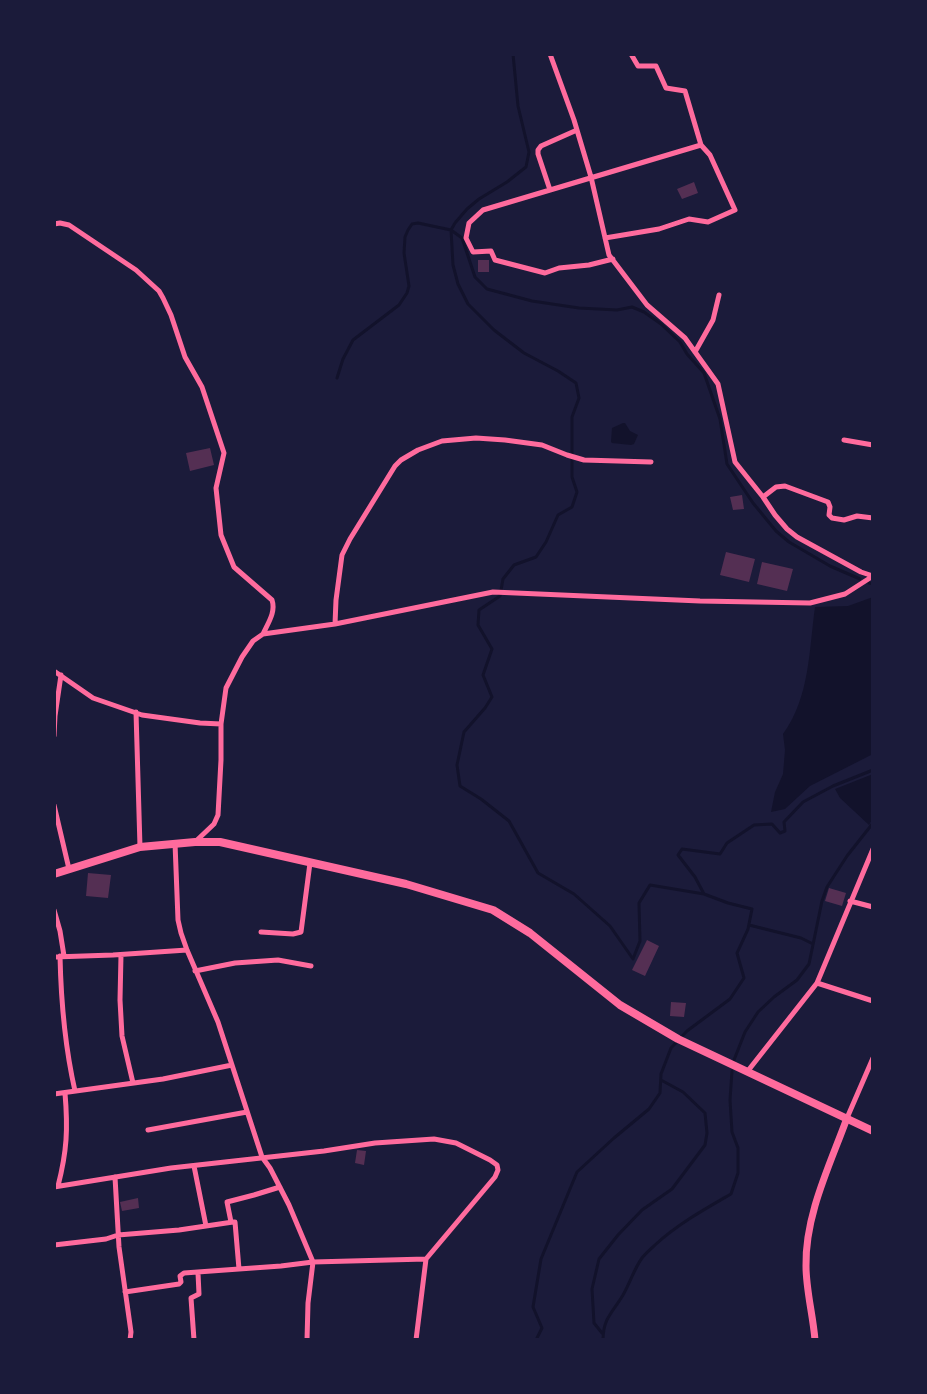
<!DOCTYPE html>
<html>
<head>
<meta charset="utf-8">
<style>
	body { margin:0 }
	#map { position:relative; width:927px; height:1394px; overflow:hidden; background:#1b1b3a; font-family:"PT Sans Narrow",sans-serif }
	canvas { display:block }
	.frame { position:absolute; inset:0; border:56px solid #1b1b3a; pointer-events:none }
</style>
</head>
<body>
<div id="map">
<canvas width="927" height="1394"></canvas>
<div class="frame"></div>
</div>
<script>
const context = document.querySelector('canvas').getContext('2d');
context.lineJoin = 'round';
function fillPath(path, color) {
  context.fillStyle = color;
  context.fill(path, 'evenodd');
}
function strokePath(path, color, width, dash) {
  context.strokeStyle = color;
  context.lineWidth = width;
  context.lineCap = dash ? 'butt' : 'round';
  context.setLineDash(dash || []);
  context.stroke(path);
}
fillPath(new Path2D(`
	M623,423h2l5,8 8,4 -4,9 -3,1 -19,-2 -1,-1 1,-14z
	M873,597v157l-63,32 -25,23 -14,3 4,-20 8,-18 2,-24 -2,-16c27,-37 26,-84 32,-127l33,-1z
	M873,774v44l-4,7 -29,-27 -5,-9z`), '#12122b');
strokePath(new Path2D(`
	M513,54l5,52 11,46 -3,15 -19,15 -28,17 -12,10 -12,14 -4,7 2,35 5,19 10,20 26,26 30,23 34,18 18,12 3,15 -7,19v60l5,15 -5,15 -14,8 -12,27 -10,15 -22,8 -11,14 -3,17 -21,14 -1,15 14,24 -9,26 9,22 -7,11 -21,24 -7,33 3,21 21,13 28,22 29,52 36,21 36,32 23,33 7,-18 -1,-38 11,-18 54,9
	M337,378l6,-19 10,-19 46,-35 8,-12 2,-7 -5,-33 1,-16 3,-7 4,-6 6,-1 33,7 11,8 13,39 12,12 45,12 47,7 38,2 15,-3 12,5 17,12 19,18 7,12 17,19 16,46 7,45 26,39 23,28 13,11 41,24 30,13
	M869,583l4,1
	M749,925l52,13 12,6
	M734,1060l11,-28 13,-20 16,-15 23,-17 12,-16 13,-63 5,-14 20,-31 26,-33
	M602,1333l-8,-10 -2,-34 7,-30 19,-24 24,-25 30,-21 33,-44 2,-12 -2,-20 -22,-21 -22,-12
	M536,1340l6,-12 -9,-21 8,-48 36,-87 37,-34 35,-29 11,-16 1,-19 10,-26 16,-17 43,-32 14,-21 -7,-25 11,-24 4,-20 -24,-6 -24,-9 -9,-17 -17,-22 4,-6 38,5 7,-11 27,-18 18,-1 8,9 5,-2 -1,-9 19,-20 30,-16 40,-16
	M603,1340c0,-22 10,-28 20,-45 7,-12 11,-26 19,-37 4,-5 9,-9 13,-13 23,-21 50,-36 76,-51l7,-21v-25l-6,-16 -2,-32 2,-29`), '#12122b', 3);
fillPath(new Path2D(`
	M694,182l4,11 -16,6 -5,-10z
	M478,260h11v12h-11z
	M210,448l4,17 -24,6 -4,-18z
	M742,495l2,14 -11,1 -3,-13z
	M726,552l29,7 -6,23 -29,-7z
	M762,562l31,7 -6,22 -30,-7z
	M88,873l23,2 -3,23 -22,-2z
	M829,888l17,5 -4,13 -17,-5z
	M647,940l12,6 -14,30 -13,-6z
	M671,1002l15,1 -2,14 -14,-1z
	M357,1150l9,1 -2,14 -9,-2z
	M138,1198l1,10 -17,3 -2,-9z`), '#542f53');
strokePath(new Path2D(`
	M550,54l24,66 17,57 18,78 38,50 38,33 33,46 17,78 28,35 12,18 12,14 10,8 64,35 12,4
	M550,190l-12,-36v-4l3,-4 36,-16
	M54,224l6,-1 9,2 67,45 23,21 4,7 8,17 14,42 17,30 22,66 -8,35 5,47 13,32 38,33c4,12 -4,23 -9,34
	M605,238l54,-9 30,-10 19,3 27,-12 -25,-55 -9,-10 -16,-54 -19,-3 -10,-22h-18l-7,-12
	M613,259l-24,6 -30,3 -14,5 -50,-13 -4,-9 -18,1 -7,-14 3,-15 14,-13 218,-65
	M695,352l18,-32 6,-25
	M844,440l29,5
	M763,497l13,-10 9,-1 43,16 2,5 -1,8 3,3 12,2 13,-4 16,2
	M335,624l1,-24 6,-45 8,-16 45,-73 6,-6 17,-10 24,-9 34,-3 29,2 37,5 25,10 17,5 67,2
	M54,671l39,27 49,17 58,8 21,1
	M136,712l4,135
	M54,736l1,-20 6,-41
	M54,805l15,64
	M195,842l19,-18 4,-9 3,-55v-36l5,-36 16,-31 11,-16 10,-7 72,-10 158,-32 207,9 110,2 35,-9 28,-18
	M175,843l3,77 3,13 6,17 31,72 44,135 8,11 19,37 24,57 -5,41 -1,37
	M850,901l23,6
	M54,910l6,21 4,25
	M261,932l32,2 8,-2 9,-69
	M121,955l-1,45 2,36 11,47
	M60,956c1,46 5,91 15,135
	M54,957l59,-2 74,-5
	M195,971l40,-8 43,-3 33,6
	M817,983l56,18
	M747,1072l70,-89 56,-134
	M54,1094l109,-15 69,-14
	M847,1118l26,-60
	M148,1130l99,-18
	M194,1166l12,60
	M115,1177l4,70 12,85 -1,8
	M58,1186c9,-35 10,-57 7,-93
	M54,1187l117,-19 153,-17 51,-8 59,-4 22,4 34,17 7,5 1,5 -3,7 -69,82 -10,81
	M231,1222l-4,-20 27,-7 26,-8
	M54,1245l52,-6 12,-4 61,-5 54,-8h2l4,47 42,-3 32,-4 113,-3
	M125,1292l54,-8 2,-2 -1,-6 4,-3 55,-4
	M194,1340l-3,-42 8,-4 -1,-21`), '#ff6b9d', 5);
strokePath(new Path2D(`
	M815,1340c-2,-25 -9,-50 -9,-74 -1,-51 24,-101 41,-148`), '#ff6b9d', 7);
strokePath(new Path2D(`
	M54,874l86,-27 55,-5h25l186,42 87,26 37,23 90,72 58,34 195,92`), '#ff6b9d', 8);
</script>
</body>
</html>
